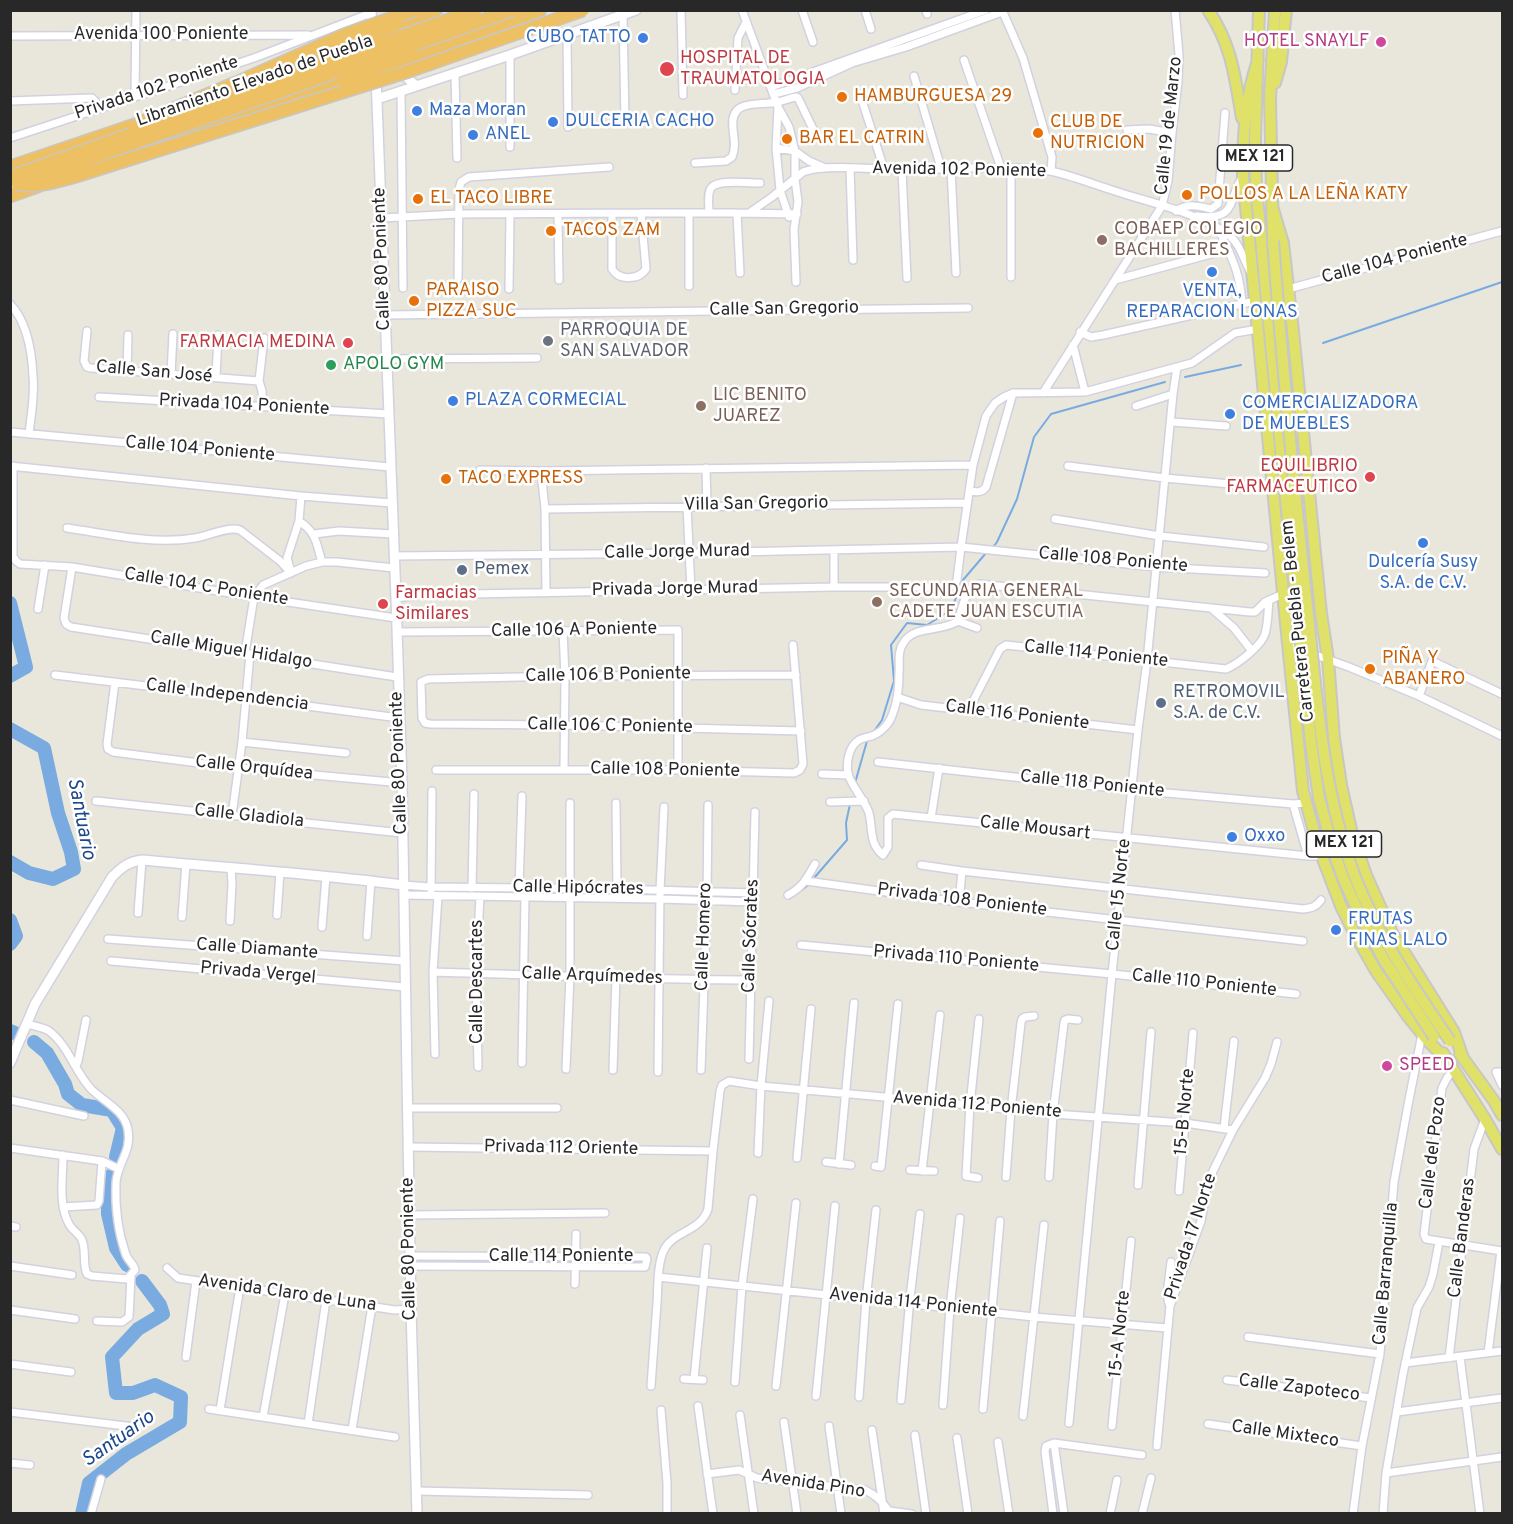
<!DOCTYPE html>
<html>
<head>
<meta charset="utf-8">
<style>
	body { margin:0 }
	#map { position:relative; width:1513px; height:1524px; overflow:hidden; background:#e9e7dc; font-family:Overpass,sans-serif }
	canvas { display:block }
	.frame { position:absolute; inset:0; border:12px solid #282828; pointer-events:none }
</style>
</head>
<body>
<div id="map">
<canvas width="1513" height="1524"></canvas>
<div class="frame"></div>
</div>
<script>
const context = document.querySelector('canvas').getContext('2d');
context.lineJoin = 'round';
function strokePath(path, color, width, dash) {
  context.strokeStyle = color;
  context.lineWidth = width;
  context.lineCap = dash ? 'butt' : 'round';
  context.setLineDash(dash || []);
  context.stroke(path);
}
function write(font, color, halo, rows, align = 'center') {
  context.font = font + ' Overpass,sans-serif';
  context.lineWidth = 5;
  context.setLineDash([]);
  context.textBaseline = 'middle';
  context.strokeStyle = halo;
  context.fillStyle = color;
  for (const [text, x, y, turn = 0] of rows) {
    context.save();
    context.translate(x, y);
    context.rotate((+turn || 0) * Math.PI / 180);
    context.textAlign = isNaN(turn) ? turn : align;
    if (halo) context.strokeText(text, 0, 0);
    context.fillText(text, 0, 0);
    context.restore();
  }
}
strokePath(new Path2D(`
	M1323,343l179,-61
	M1185,377l56,-12
	M993,547l4,-5 20,-43 17,-62 17,-23 114,-32
	M872,734l10,-14 12,-39 -3,-36 16,-22 20,2 24,-15 12,-30 23,-27
	M855,783l12,-42
	M814,878l33,-38 -1,-17 4,-19
	M802,890l6,-5`), '#79abe1', 2);
strokePath(new Path2D(`
	M10,603l16,64 -16,9
	M10,729l34,19 14,65 13,39 3,17 -21,10 -24,-6 -19,-11
	M10,920l6,16 -6,8
	M10,1031l7,3
	M34,1042l13,11 18,31 3,10 14,11 30,5 11,18 -7,29
	M110,1176l-2,18v20l8,34 11,17
	M82,1514l7,-31 37,-29 54,-32 1,-25 -26,-12 -22,8h-17l-4,-36 26,-28 25,-15 -3,-9 -18,-24`), '#79abe1', 14);
const street = new Path2D(`
	M681,10l2,85
	M742,10l36,97 11,20 6,24v28l3,23 -4,27 2,53
	M802,10l11,32
	M865,10l6,19
	M926,10l1,4
	M1002,10l21,48 29,99 -1,14
	M623,16l2,106
	M10,36l298,-1
	M567,36l1,91
	M964,60l37,108
	M455,74l2,84
	M914,76l27,92
	M771,87l215,-77
	M735,90l3,-52 8,-16
	M401,91l2,197
	M774,94l23,-6 55,-25 54,-16 96,-35
	M860,94l24,75
	M135,96l1,-86
	M10,101l82,-3 4,4 3,6
	M778,107l-2,41 4,42 9,27
	M1127,130l22,-1 23,4
	M10,138l244,-80 117,-45
	M510,147v-92
	M776,148l19,3 14,10 14,6
	M695,163l31,-2 6,-4c4,-9 2,-18 1,-28 -4,-31 24,-23 44,-27 7,-1 12,-4 19,-5l2,1 15,31
	M850,168l3,92
	M951,168l5,105
	M902,170l5,108
	M1176,211c11,-8 23,-5 35,-2l7,-5 7,-91
	M612,213v56c7,12 27,11 34,0l-5,-56
	M709,213c0,-7 -2,-20 2,-25 6,-9 39,-5 49,-5
	M737,213l3,60
	M749,213l23,-16 31,-25c20,-8 72,-3 96,-2 50,0 101,-6 151,1 21,4 45,14 65,20 33,11 83,22 111,42 13,8 17,25 24,38
	M558,214l1,66
	M1197,216c41,5 30,-16 46,-40
	M382,218l76,-4 183,-1h96l60,1
	M1219,230c13,28 21,42 23,74
	M1011,277v-108
	M458,279l1,-90 2,-7 8,-5 140,-10
	M1115,280l107,-29h7
	M689,286v-73
	M509,289l1,-75
	M1288,289l214,-58
	M10,304c17,18 22,49 23,72 2,19 -2,39 -4,58
	M385,315l583,-7
	M87,331l-3,30 3,6 4,1 168,13
	M1080,332l11,5 12,-2 152,-34
	M1073,345l12,47
	M386,359l151,-1
	M127,371l1,-36
	M171,374l2,-40
	M216,377l2,-42
	M1043,393l119,-187 6,-25 4,-48 6,-51 1,-27 -4,-45
	M99,397l290,17
	M1136,406l37,-12
	M263,407l-1,-16 -3,-10 5,-43
	M1172,422l54,4
	M10,432l380,35
	M10,466l291,30 91,7
	M13,466v90l3,5 4,3 52,3 182,30 142,21
	M1068,466l97,12 87,8
	M706,468l1,38
	M480,470l61,1 432,-6
	M541,471l4,38 1,84
	M969,491c7,1 13,2 17,-4l27,-94
	M687,506l4,84
	M545,509l422,-6
	M1055,519l105,17 104,11
	M299,521c18,12 17,22 23,41
	M67,528c42,6 86,17 128,10 13,-2 33,-12 45,-8l40,31 11,12
	M314,534l25,-3 54,3
	M834,551v36
	M394,556l295,-3 272,-6 195,20 109,6
	M72,567l-8,51 2,6 5,3 326,50
	M291,572l-4,-14 12,-37 2,-25
	M1283,594l-18,8 -10,10h-5l-271,-28c-15,7 -16,22 -21,37 -15,11 -43,4 -54,21 -7,9 -4,20 -5,31 0,13 -1,27 -6,40 -3,10 -11,19 -21,23 -4,1 -10,2 -13,4 -10,6 -13,22 -11,33 1,10 17,27 21,40 4,16 0,31 14,42l5,-8v-29l5,-4 415,42h14
	M396,598l24,-3 414,-8h114l6,-1 3,-6 4,-33 12,-82 13,-49 9,-13 9,-6 9,-4 72,-1 92,-25 15,-4 43,-30 23,-4
	M1211,608l23,20 18,23
	M38,609l7,-44
	M958,621l19,7
	M563,631l2,45 -1,94
	M397,632l281,-2v140
	M1288,645l61,22 70,29 83,40
	M245,653l9,-56 9,-12 43,-19 16,-4h15l57,6
	M55,675l191,23 153,20
	M796,675l-231,1 -137,3 -7,3 1,36 3,5 5,1 134,1 237,6
	M115,682l-8,62 1,5 5,3 125,16 164,15
	M1419,696l13,-35 70,33
	M897,697l24,8 217,25
	M968,711l32,-62 6,-4 220,24c12,-5 35,-23 39,-35 3,-10 3,-24 4,-34
	M242,742l104,11
	M878,762l254,28 161,14 13,-1
	M436,770h242l116,3 6,-3 3,-6 -10,-119
	M822,774l26,1
	M96,801l306,32
	M830,802l34,-1
	M616,803l1,86
	M1293,804l15,52
	M232,815l10,-73 8,-88
	M931,818l8,-50
	M921,865l41,6 341,38c9,-1 13,-2 18,-9
	M806,881l153,21 344,39
	M403,885l27,2 187,2 136,4
	M472,888l2,-94
	M519,888l3,-92
	M431,890l1,-99
	M404,895l256,4 93,3
	M788,895c15,-8 19,-17 27,-31
	M959,902l3,-31
	M138,913l4,-53
	M277,915l3,-43
	M182,917l4,-53
	M230,921l2,-37 -1,-16
	M322,927l4,-51
	M367,936l4,-55
	M108,939l297,22
	M801,945l311,29 184,20
	M111,961l294,26
	M433,972c106,3 212,7 317,8
	M27,1024c7,2 16,3 22,7 20,15 26,42 43,59 13,12 33,21 36,40 4,22 -11,33 -12,53 -1,24 2,49 10,72 3,7 8,9 9,15l-8,9 -35,-3 -5,-2c-5,-10 0,-27 -6,-36 -3,-5 -9,-8 -12,-14 -11,-19 -6,-47 -6,-69
	M435,1054l-2,-82 5,-76
	M749,1059l6,-247
	M522,1063l3,-166
	M76,1066l2,-5 8,-41
	M478,1067l-2,-93 4,-78
	M566,1069l4,-94v-172
	M613,1070l3,-93
	M701,1070l6,-169 1,-96
	M1454,1070l-7,8 -5,10 -18,146 2,5 76,12
	M658,1072l2,-181 4,-84
	M1502,1072h-6l6,13
	M10,1100l74,16
	M408,1108h149
	M1224,1128l10,-87
	M408,1147l305,4
	M10,1148l92,13 17,8
	M758,1153l3,-67 8,-85
	M797,1158l14,-149
	M826,1162l25,3
	M839,1164l15,-161
	M875,1166l6,1 17,-163
	M910,1170l24,1
	M922,1171l18,-156
	M1006,1177l5,-67 10,-87 1,-4 3,-2 9,-1
	M1049,1177l4,-63 11,-91 1,-3 3,-1 10,1
	M978,1178l-12,-2 4,-71 9,-86
	M1138,1185l13,-153
	M1179,1191l14,-158
	M63,1207l34,-2 2,-4 3,-40
	M410,1215l195,-2
	M10,1226l6,1
	M410,1256l236,1 1,2 -2,8 -234,-1
	M10,1266l62,9
	M167,1268l11,10 217,32 16,-1
	M658,1277l376,40 133,11
	M575,1284l1,-50
	M1169,1304l-2,-9 4,-33
	M10,1310l65,9
	M97,1321l25,1 7,-5 2,-41
	M1248,1337l132,17
	M1488,1353l13,-102
	M186,1357l10,-76
	M1460,1357l20,157
	M1449,1358l25,-209 11,-30
	M1405,1363l97,-12
	M10,1364l61,8
	M684,1379l19,1
	M694,1379l13,-131
	M1227,1380l144,18
	M735,1382l7,-96 11,-87
	M651,1386c2,-27 4,-55 6,-83 1,-15 0,-41 8,-55 10,-17 36,-17 43,-39l5,-58 7,-60 2,-6 7,-4 32,5 168,15 124,13 132,9 48,7
	M776,1386l20,-183
	M816,1396l19,-190
	M859,1397l7,-97 10,-90
	M901,1400l9,-102 10,-84
	M943,1405l7,-97 10,-90
	M698,1406l15,108
	M209,1409l186,28
	M983,1409l17,-188
	M220,1410l20,-123
	M661,1410l6,73v31
	M10,1412l124,15
	M1397,1412l105,-14
	M740,1415l14,99
	M1023,1416l21,-191
	M263,1417l22,-123
	M784,1422l13,92
	M1069,1423l43,-449 26,-244 9,-69 26,-267 4,-27
	M308,1424l18,-124
	M1208,1424l154,22
	M829,1426l12,88
	M1112,1426l19,-185
	M352,1430l20,-124
	M872,1430l12,84
	M915,1435l11,79
	M957,1438l11,76
	M998,1442l11,72
	M1054,1443l10,71
	M1157,1446l13,-140 31,-85 7,-39 6,-13 19,-39 32,-52 6,-14 6,-22
	M10,1463l20,2
	M1386,1473l116,-16
	M707,1474l32,-4 18,8 108,12c11,5 17,12 24,21l23,3
	M417,1491l171,4
	M91,1514l10,-35
	M1053,1514l-8,-63 1,-5 8,-3 88,12
	M1110,1514l7,-34
	M1142,1514l9,-36
	M1353,1514l9,-68 18,-92 14,-172 14,-77 14,-71
	M1383,1514l3,-41 17,-99 14,-66 12,-21 4,-13 6,-32`);
const secondary = new Path2D(`
	M371,10l1,19
	M392,57l10,16 14,13
	M376,76l20,522 6,185 9,526 6,205
	M377,99l133,-44 126,-45
	M10,1063l25,-59 77,-127c10,-10 16,-15 30,-17 87,8 175,14 261,25`);
const primary = new Path2D(`
	M1208,10c24,35 27,68 34,108
	M1259,10l-4,130 1,46 28,295
	M1258,60c-13,39 -15,75 -15,116l44,458 16,157 15,55 23,60 15,30 20,35 31,44 21,26 18,18
	M1275,83l6,-21 5,-52
	M1272,206l11,37 10,88 28,282 7,46 6,79 7,47 11,49 14,41 26,58 62,99 9,26
	M1273,241l-3,-143 5,-88
	M1443,1053l42,66 17,30
	M1460,1054l34,47 8,14`);
const highway = new Path2D(`
	M405,21l31,-11
	M414,55l126,-45
	M260,78l79,-30
	M170,140l173,-60
	M10,167l133,-45
	M10,196l28,-10`);
strokePath(street, '#d2d1e0', 10);
strokePath(secondary, '#d2d1e0', 12);
strokePath(primary, '#c7c7c7', 14);
strokePath(highway, '#c7c7c7', 15);
strokePath(street, '#fff', 7);
strokePath(secondary, '#fff', 9);
strokePath(primary, '#dfe169', 10);
strokePath(highway, '#edc163', 12);
const primaryBridge = new Path2D(`
	M1273,241c9,122 21,244 34,365 10,91 15,185 48,271 23,59 59,111 95,164
	M1284,481l27,262 8,55 15,55 10,27 15,33 25,47 50,77`);
const highwayBridge = new Path2D(`
	M339,48l59,-24
	M343,80l71,-25
	M134,127l13,-7 89,-37 108,-48 71,-25
	M10,177l227,-80 115,-43 124,-44
	M26,181l486,-171
	M18,184c19,4 39,-3 58,-8l333,-105 174,-61`);
strokePath(primaryBridge, '#c7c7c7', 14, []);
strokePath(highwayBridge, '#c7c7c7', 15, []);
strokePath(primaryBridge, '#dfe169', 10);
strokePath(highwayBridge, '#edc163', 12);
for (const [x, y, r, color] of [
	[643,38,6,"#3f7fe0"],
	[1381,42,6,"#d1479c"],
	[667,69,8,"#e0444e"],
	[842,97,6,"#e8710a"],
	[417,111,6,"#3f7fe0"],
	[553,122,6,"#3f7fe0"],
	[1038,133,6,"#e8710a"],
	[473,135,6,"#3f7fe0"],
	[787,139,6,"#e8710a"],
	[1187,195,6,"#e8710a"],
	[418,199,6,"#e8710a"],
	[551,231,6,"#e8710a"],
	[1102,240,6,"#8d6e63"],
	[1212,272,6,"#3f7fe0"],
	[414,301,6,"#e8710a"],
	[548,341,6,"#6b7280"],
	[348,343,6,"#e0444e"],
	[331,365,6,"#2e9e5b"],
	[453,401,6,"#3f7fe0"],
	[701,406,6,"#8d6e63"],
	[1230,414,6,"#3f7fe0"],
	[1370,477,6,"#e0444e"],
	[446,479,6,"#e8710a"],
	[1423,543,6,"#3f7fe0"],
	[462,570,6,"#5c6f8a"],
	[877,602,6,"#8d6e63"],
	[383,604,6,"#e0444e"],
	[1370,669,6,"#e8710a"],
	[1161,703,6,"#5c6f8a"],
	[1232,837,6,"#3f7fe0"],
	[1336,930,6,"#3f7fe0"],
	[1387,1066,6,"#d1479c"]
]) {
  const dot = new Path2D();
  dot.arc(x, y, r, 0, 2 * Math.PI);
  context.fillStyle = color;
  context.fill(dot);
  strokePath(dot, '#fff', 2);
}
for (const [x, y, w] of [
	[1255,158,75],
	[1344,844,75]
]) {
  const box = new Path2D();
  box.roundRect(x - w / 2, y - 13, w, 26, 4.5);
  context.fillStyle = '#fff';
  context.fill(box);
  strokePath(box, '#282828', 1.5);
}
write('bold 16px', '#282828', null, [
	["MEX 121",1255,158],
	["MEX 121",1344,844]
]);
write('18px', '#282828', '#fff', [
	["Avenida 100 Poniente",161,35],
	["Libramiento Elevado de Puebla",255,82,-19],
	["Privada 102 Poniente",157,89,-18],
	["Calle 19 de Marzo",1170,126,-84],
	["Avenida 102 Poniente",959,171,1],
	["Calle 80 Poniente",383,259,-92],
	["Calle 104 Poniente",1395,260,-15],
	["Calle San Gregorio",784,310,-1],
	["Calle San José",154,373,5],
	["Privada 104 Poniente",244,406,3],
	["Calle 104 Poniente",200,450,5],
	["Villa San Gregorio",756,505,-1],
	["Calle Jorge Murad",677,553,-1],
	["Calle 108 Poniente",1113,561,5],
	["Calle 104 C Poniente",206,588,9],
	["Privada Jorge Murad",675,590,-1],
	["Carretera Puebla - Belem",1299,621,-96],
	["Calle 106 A Poniente",574,631,-1],
	["Calle Miguel Hidalgo",231,651,9],
	["Calle 114 Poniente",1096,655,6],
	["Calle 106 B Poniente",608,676,-1],
	["Calle Independencia",227,696,7],
	["Calle 116 Poniente",1017,716,7],
	["Calle 106 C Poniente",610,727,1],
	["Calle 80 Poniente",400,763,-92],
	["Calle Orquídea",254,769,6],
	["Calle 108 Poniente",665,771,1],
	["Calle 118 Poniente",1092,785,6],
	["Calle Gladiola",249,817,6],
	["Calle Mousart",1035,829,6],
	["Calle Hipócrates",578,889,1],
	["Calle 15 Norte",1120,895,-84],
	["Privada 108 Poniente",962,901,7],
	["Calle Sócrates",752,936,-88],
	["Calle Homero",705,937,-88],
	["Calle Diamante",257,950,4],
	["Privada 110 Poniente",956,960,5],
	["Privada Vergel",258,974,5],
	["Calle Arquímedes",592,977,2],
	["Calle Descartes",478,982,-90],
	["Calle 110 Poniente",1204,984,6],
	["Avenida 112 Poniente",977,1106,5],
	["15-B Norte",1186,1112,-85],
	["Privada 112 Oriente",561,1149,1],
	["Calle del Pozo",1434,1153,-83],
	["Privada 17 Norte",1192,1237,-72],
	["Calle Banderas",1463,1238,-83],
	["Calle 80 Poniente",410,1249,-91],
	["Calle 114 Poniente",561,1257],
	["Calle Barranquilla",1387,1274,-85],
	["Avenida Claro de Luna",287,1294,8],
	["Avenida 114 Poniente",913,1304,6],
	["15-A Norte",1121,1334,-84],
	["Calle Zapoteco",1299,1389,7],
	["Calle Mixteco",1285,1435,8],
	["Avenida Pino",813,1485,9]
]);
write('18px', '#366cbe', '#fff', [
	["CUBO TATTO",631,38,"right"],
	["Maza Moran",429,111],
	["DULCERIA CACHO",565,122],
	["ANEL",485,135],
	["VENTA,",1212,292,"center"],
	["REPARACION LONAS",1212,313,"center"],
	["PLAZA CORMECIAL",465,401],
	["COMERCIALIZADORA",1242,404],
	["DE MUEBLES",1242,425],
	["Dulcería Susy",1423,563,"center"],
	["S.A. de C.V.",1423,584,"center"],
	["Oxxo",1244,837],
	["FRUTAS",1348,920],
	["FINAS LALO",1348,941]
], 'left');
write('18px', '#b23c85', '#fff', [
	["HOTEL SNAYLF",1369,42],
	["SPEED",1399,1066,"left"]
], 'right');
write('18px', '#be3a42', '#fff', [
	["HOSPITAL DE",680,59],
	["TRAUMATOLOGIA",680,80],
	["FARMACIA MEDINA",336,343,"right"],
	["EQUILIBRIO",1358,467,"right"],
	["FARMACEUTICO",1358,488,"right"],
	["Farmacias",395,594],
	["Similares",395,615]
], 'left');
write('18px', '#c56008', '#fff', [
	["HAMBURGUESA 29",854,97],
	["CLUB DE",1050,123],
	["NUTRICION",1050,144],
	["BAR EL CATRIN",799,139],
	["POLLOS A LA LEÑA KATY",1199,195],
	["EL TACO LIBRE",430,199],
	["TACOS ZAM",563,231],
	["PARAISO",426,291],
	["PIZZA SUC",426,312],
	["TACO EXPRESS",458,479],
	["PIÑA Y",1382,659],
	["ABANERO",1382,680]
], 'left');
write('18px', '#785e54', '#fff', [
	["COBAEP COLEGIO",1114,230],
	["BACHILLERES",1114,251],
	["LIC BENITO",713,396],
	["JUAREZ",713,417],
	["SECUNDARIA GENERAL",889,592],
	["CADETE JUAN ESCUTIA",889,613]
], 'left');
write('18px', '#5b616d', '#fff', [
	["PARROQUIA DE",560,331],
	["SAN SALVADOR",560,352]
], 'left');
write('18px', '#27864d', '#fff', [
	["APOLO GYM",343,365]
], 'left');
write('18px', '#4e5e75', '#fff', [
	["Pemex",474,570],
	["RETROMOVIL",1173,693],
	["S.A. de C.V.",1173,714]
], 'left');
write('italic 20px', '#1b488a', '#fff', [
	["Santuario",80,819,79],
	["Santuario",119,1440,-35]
]);
</script>
</body>
</html>
